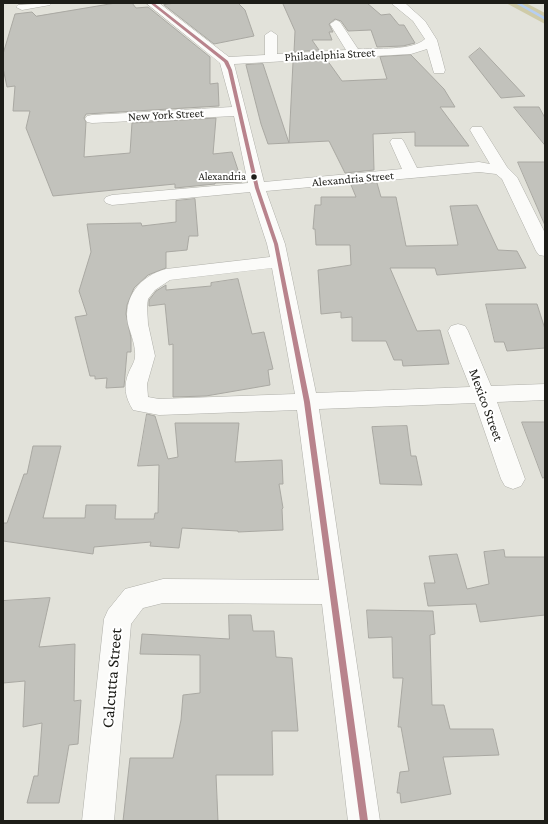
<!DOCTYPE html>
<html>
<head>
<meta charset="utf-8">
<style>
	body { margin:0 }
	#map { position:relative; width:548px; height:824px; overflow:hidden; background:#e2e2da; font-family:"Crimson Pro",serif }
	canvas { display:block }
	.frame { position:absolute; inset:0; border:4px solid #1d1d18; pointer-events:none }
</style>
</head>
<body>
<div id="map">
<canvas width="548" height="824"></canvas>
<div class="frame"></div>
</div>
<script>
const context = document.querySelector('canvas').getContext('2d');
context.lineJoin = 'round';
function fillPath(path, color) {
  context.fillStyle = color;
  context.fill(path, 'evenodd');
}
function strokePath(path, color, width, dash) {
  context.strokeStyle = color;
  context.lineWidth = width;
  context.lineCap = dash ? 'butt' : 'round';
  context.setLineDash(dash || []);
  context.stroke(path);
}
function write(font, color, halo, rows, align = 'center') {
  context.font = font + ' "Crimson Pro",serif';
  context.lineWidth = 4;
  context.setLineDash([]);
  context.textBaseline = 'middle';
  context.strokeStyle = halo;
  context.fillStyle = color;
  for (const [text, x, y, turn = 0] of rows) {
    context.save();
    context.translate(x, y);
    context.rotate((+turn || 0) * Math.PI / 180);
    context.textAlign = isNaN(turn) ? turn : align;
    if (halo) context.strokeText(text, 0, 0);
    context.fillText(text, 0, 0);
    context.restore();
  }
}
fillPath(new Path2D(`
	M506,3h20l19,10v11z`), '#cfcba8');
fillPath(new Path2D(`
	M515,3h5l25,14v3z`), '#b6cef2');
const building = new Path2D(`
	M116,3h16l4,5 12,-1 62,50v27l8,-1 1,23 -133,8 -2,4 2,4 -2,35 46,-4 2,-30 84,-5 -3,36 19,-2 10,30 -27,1v1l-40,4v-4l-122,12 -27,-68 4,-17h-17l2,-25 -8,1 -4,-19v-14l12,-40 17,-2 4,4z
	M175,3h63l7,7 9,26 -40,8 -50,-39z
	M288,3h79l14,12 9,-1 9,11h5l11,18 -12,3 -26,1 -6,-17 -23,1 -7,-10 -6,-2 -6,5 4,8h-4l3,8h-20l7,10 -25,2 1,-21 -12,-27z
	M480,48l45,48 -24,2 -32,-41z
	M411,55l33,34 11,18h-15l29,39h-54v-14l-42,2 1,36 -29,3 -16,-32 -40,2 4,-81 34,-2 15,21 45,-2 -7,-22z
	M263,64l26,79 -21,1 -7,-20 -15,-59z
	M514,107h25l6,11v27z
	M518,162h27v63z
	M377,183l4,14h15l10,49 52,-1 -8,-39 27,-1 21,45 19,1 9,17 -89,7 -2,-7h-45l27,63 23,-1 9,34 -46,2 -1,-6h-8l-8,-19h-34v-24l-11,1v-6l-20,2 -3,-44 33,-5 -1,-20h-34l-1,-16h-2l2,-24h6v-8h35l-5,-12z
	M195,199l3,37h-9l-2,14 -21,2v16l-18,7 -14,13 -7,17 -1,9 5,24v14h-4l-3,35 -18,1 1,-10 -12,1v-3h-5l-15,-59 12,-2 -8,-24 12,-39 -4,-28 54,-1 1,3 34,-4v-21z
	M238,279l14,55 12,-2 9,37 -5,1 2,15 -64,11 -33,1v-53l-4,1 -4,-41 -16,2v-6l7,-9 10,-6v5l45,-4v-3z
	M486,304h51l8,25v19l-38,3 -3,-9h-9z
	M147,414l8,2 13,43 10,-2 -3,-34h64l-4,39 47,-2 1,24h-4l4,24 -1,1 1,21 -45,2v-1l-56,-3 -3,20 -29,-2 1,-4 -57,5 -1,7 -90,-13v-18h4l17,-49h3l6,-28h28l-18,72h42l1,-13h30l-1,14h39l1,-6h3l1,-48 -21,1z
	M522,422h23v55l-2,1z
	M407,426l4,30h5l6,29 -42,-1 -8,-57z
	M504,550l1,7h40v58l-65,7 -4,-18 -48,2 -4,-23h11l-6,-27 28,-2 10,35 22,-5 -5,-32z
	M50,598l-11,49 36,-3 -1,57 7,-1 -3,44 -9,1 -10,58h-32l7,-27h4l4,-53 -19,4 2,-46 -22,2v-82z
	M367,610l66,1 2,23 -5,1 2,70h12l6,24h43l6,26 -56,2 8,37 -50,9 -1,-10h-3l3,-21 9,-1 -8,-44h-3l5,-49h-10l-1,-41 -23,1z
	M229,615h22l2,16h21l2,26 16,1 6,73h-26l1,44h-57l2,46h-95l7,-63h43l8,-38 2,-25 17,-2v-38l-60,-1 2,-20 87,5z`);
fillPath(building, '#c2c2bc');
strokePath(building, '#a9a8a2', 1);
const minor = new Path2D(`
	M52,3l-2,2 -28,5 -6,-3 2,-2z
	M146,3h13l70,54 36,-2v-20l6,-4 6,4v19l69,-4 -16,-26 6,-4 4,2 18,27c17,-1 55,2 67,-10l-12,-18 -22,-18h14l20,18 12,19 8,30 -1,3h-10l-7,-24 -16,5 -177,10 30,118 138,-13 -12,-27 2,-3h10l2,3 13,26 62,-6 11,2 -20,-34 2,-3h10l25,40 10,10 28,56v23l-6,-1 -3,-4 -34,-72 -6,-5 -17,-2 -213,19 19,53 31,149 154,-6 -22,-56 3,-5 7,-2 7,2 3,5 23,55 54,-2v16l-48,2 28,77 -4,7 -8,3 -8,-3 -4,-7 -26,-76 -156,6 61,412h-32l-26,-217 -159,-1 -20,5 -12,16 -17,197h-32l22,-202 4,-9 17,-21 38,-10 156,1 -22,-170 -138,5 -26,-5c-8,-13 -10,-24 -4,-38 2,-5 5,-9 6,-14 1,-12 -4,-23 -7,-34 -5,-27 12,-48 38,-55l104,-12 -3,-13 -17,-52 -138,13 -6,-2 -2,-3 2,-3 6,-2 136,-12 -14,-67 -142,7 -5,-1 -2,-3 2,-3 5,-1 140,-8 -12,-44zM272,268l23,126 -136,5 -11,-2 -1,-13 8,-28 -7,-32 -1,-18 1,-7 7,-9 15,-10z`);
strokePath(minor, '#afafa9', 1);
fillPath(minor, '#fbfbf9');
fillPath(new Path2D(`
	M150,3h4l74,58 4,9 27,118 19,56 32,158 58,419h-8l-56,-419 -30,-158 -19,-56 -27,-118 -4,-8z`), '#b8838c');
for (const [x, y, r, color] of [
	[254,177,3.5,"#1d1d18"]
]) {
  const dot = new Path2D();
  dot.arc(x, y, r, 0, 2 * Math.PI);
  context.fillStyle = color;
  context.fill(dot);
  strokePath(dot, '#fff', 1.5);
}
write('11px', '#1d1d18', '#fff', [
	["Alexandria",246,177]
], 'right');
write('12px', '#1d1d18', '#fff', [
	["Philadelphia Street",330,55,-3],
	["New York Street",166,115,-3],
	["Alexandria Street",353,179,-5]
]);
write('14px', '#1d1d18', '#fff', [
	["Mexico Street",486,405,70]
]);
write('17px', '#1d1d18', '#fff', [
	["Calcutta Street",112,678,-85]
]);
</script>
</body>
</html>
